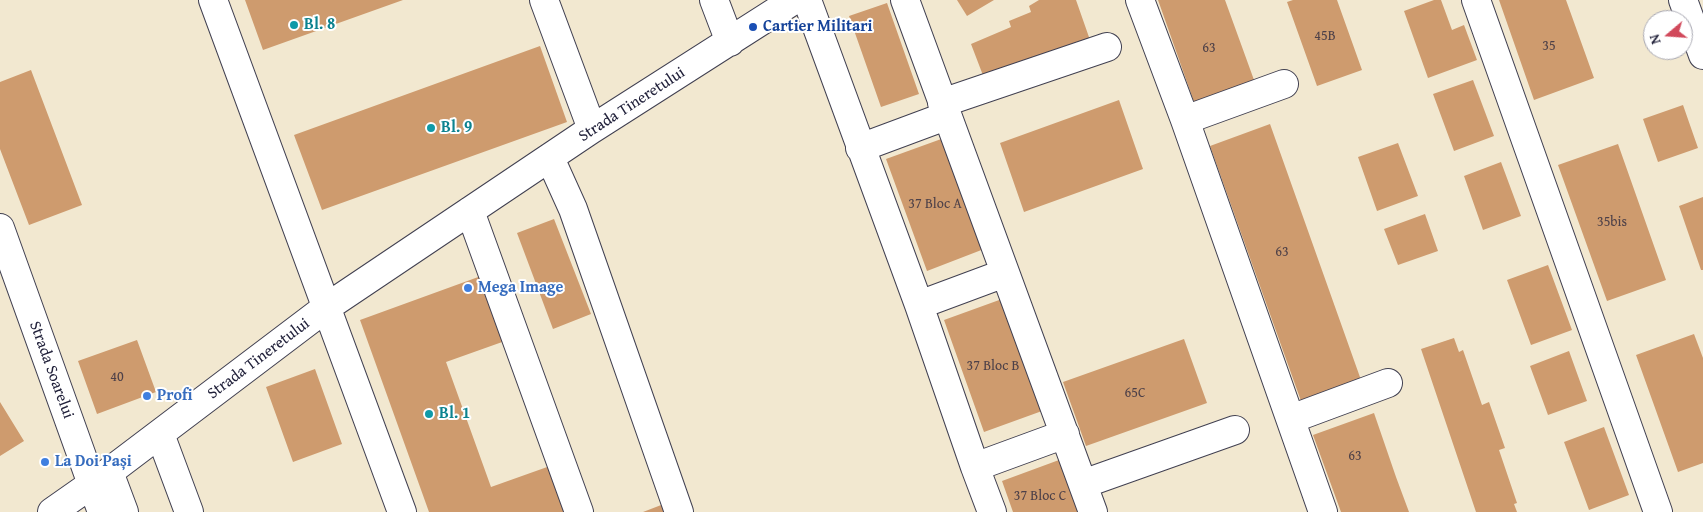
<!DOCTYPE html>
<html>
<head>
<meta charset="utf-8">
<style>
	body { margin:0 }
	#map { position:relative; width:1703px; height:512px; overflow:hidden; background:#f2e8d0; font-family:"Gentium Book Plus",serif }
	canvas { display:block }
	.north { position:absolute; left:1643px; top:10px; width:50px; height:50px; box-sizing:border-box; background:#fff; border:1px solid #a7a7b1; border-radius:50%; rotate:252deg; font-size:14px; font-weight:700; line-height:20px; text-align:center; color:#22223b }
	.north::after { content:''; display:block; margin:auto; width:18px; height:22px; background:#d1495b; clip-path:polygon(50% 0,100% 100%,50% 72%,0 100%) }
</style>
</head>
<body>
<div id="map">
<canvas width="1703" height="512"></canvas>
<div class="north">N</div>
</div>
<script>
const context = document.querySelector('canvas').getContext('2d');
context.lineJoin = 'round';
function fillPath(path, color) {
  context.fillStyle = color;
  context.fill(path, 'evenodd');
}
function strokePath(path, color, width, dash) {
  context.strokeStyle = color;
  context.lineWidth = width;
  context.lineCap = dash ? 'butt' : 'round';
  context.setLineDash(dash || []);
  context.stroke(path);
}
function write(font, color, halo, rows, align = 'center') {
  context.font = font + ' "Gentium Book Plus",serif';
  context.lineWidth = 4;
  context.setLineDash([]);
  context.textBaseline = 'middle';
  context.strokeStyle = halo;
  context.fillStyle = color;
  for (const [text, x, y, turn = 0] of rows) {
    context.save();
    context.translate(x, y);
    context.rotate((+turn || 0) * Math.PI / 180);
    context.textAlign = isNaN(turn) ? turn : align;
    if (halo) context.strokeText(text, 0, 0);
    context.fillText(text, 0, 0);
    context.restore();
  }
}
fillPath(new Path2D(`
	M245,0h158l-140,50z
	M957,0h37l-27,16z
	M1039,0h37l14,40 -106,38 -13,-34 40,-17 -2,-6 22,-9 -2,-6z
	M1158,0h67l29,80 -60,22z
	M1293,0h44l25,70 -45,16 -30,-84z
	M1434,0h7l11,30 12,-5 13,35 -49,18 -24,-67z
	M1499,0h67l28,78 -60,22z
	M887,3l32,91 -38,13 -32,-91z
	M540,46l27,76 -245,88 -28,-75z
	M31,70l51,135 -53,20 -29,-76v-67z
	M1473,80l21,56 -40,15 -21,-57z
	M1119,100l24,69 -119,43 -24,-69z
	M1683,105l15,43 -40,14 -15,-43z
	M1270,124l91,256 -60,21 -91,-255z
	M944,138l40,111 -57,22 -41,-112z
	M1398,143l20,53 -41,15 -19,-54z
	M1618,144l48,136 -59,21 -49,-136z
	M1501,162l20,54 -38,14 -19,-54z
	M1703,197v73h-2l-22,-64z
	M1425,214l13,37 -40,14 -14,-36z
	M554,219l37,95 -38,15 -36,-96z
	M1548,265l24,65 -41,15 -24,-65z
	M481,276l24,65 -59,21 45,125 59,-21 17,46h-138l-69,-192z
	M1002,299l40,112 -58,21 -40,-112z
	M1694,334l9,24v105l-25,9 -42,-117z
	M1454,338l5,14 4,-2 19,55 7,-3 16,46 -6,2 18,53 -3,1 3,8h-41l-55,-163z
	M1184,339l23,64 -121,43 -23,-64z
	M137,340l19,52 -59,22 -19,-53z
	M1569,351l18,50 -39,14 -18,-49z
	M315,369l27,75 -49,18 -27,-75z
	M0,402l24,39 -24,15z
	M1374,413l22,64 13,35h-68l-28,-77z
	M1604,427l25,68 -40,15 -25,-68z
	M1059,460l19,52h-65l-11,-31z
	M669,502l3,10h-29z`), '#ce9b6e');
const minor = new Path2D(`
	M213,0l189,512
	M544,0l48,129
	M714,0l16,42
	M807,0l112,305 56,162 17,45
	M905,0l188,512
	M1140,0l45,120 138,392
	M1476,0l182,512
	M1683,0l20,55
	M942,103l165,-56
	M1185,120l99,-36
	M860,148l86,-32
	M550,158l23,51 106,303
	M470,211l109,301
	M0,228l102,284
	M919,305l86,-32
	M1291,419l97,-36
	M160,434l29,78
	M975,467l90,-33
	M109,472l15,40
	M1083,484l152,-54
	M52,512l57,-40 218,-165 265,-178 202,-129`);
strokePath(minor, '#414051', 30);
strokePath(minor, '#fff', 28);
for (const [x, y, r, color] of [
	[294,25,5,"#0f9aa8"],
	[753,27,5,"#1a4fb4"],
	[431,128,5,"#0f9aa8"],
	[468,288,5,"#3f7fe0"],
	[147,396,5,"#3f7fe0"],
	[429,414,5,"#0f9aa8"],
	[45,462,5,"#3f7fe0"]
]) {
  const dot = new Path2D();
  dot.arc(x, y, r, 0, 2 * Math.PI);
  context.fillStyle = color;
  context.fill(dot);
  strokePath(dot, '#fff', 2);
}
write('14px', '#4d4048', null, [
	["45B",1325,36],
	["35",1549,46],
	["63",1209,48],
	["37 Bloc A",935,204],
	["35bis",1612,222],
	["63",1282,252],
	["37 Bloc B",993,366],
	["40",117,377],
	["65C",1135,393],
	["63",1355,456],
	["37 Bloc C",1040,496]
]);
write('bold 16px', '#0d838f', '#fff', [
	["Bl. 8",304,25],
	["Bl. 9",441,128],
	["Bl. 1",439,414]
], 'left');
write('bold 16px', '#164399', '#fff', [
	["Cartier Militari",763,27]
], 'left');
write('16px', '#22223b', '#fff', [
	["Strada Tineretului",632,105,-33],
	["Strada Tineretului",259,359,-37],
	["Strada Soarelui",51,370,70]
]);
write('bold 16px', '#366cbe', '#fff', [
	["Mega Image",478,288],
	["Profi",157,396],
	["La Doi Pași",55,462]
], 'left');
</script>
</body>
</html>
